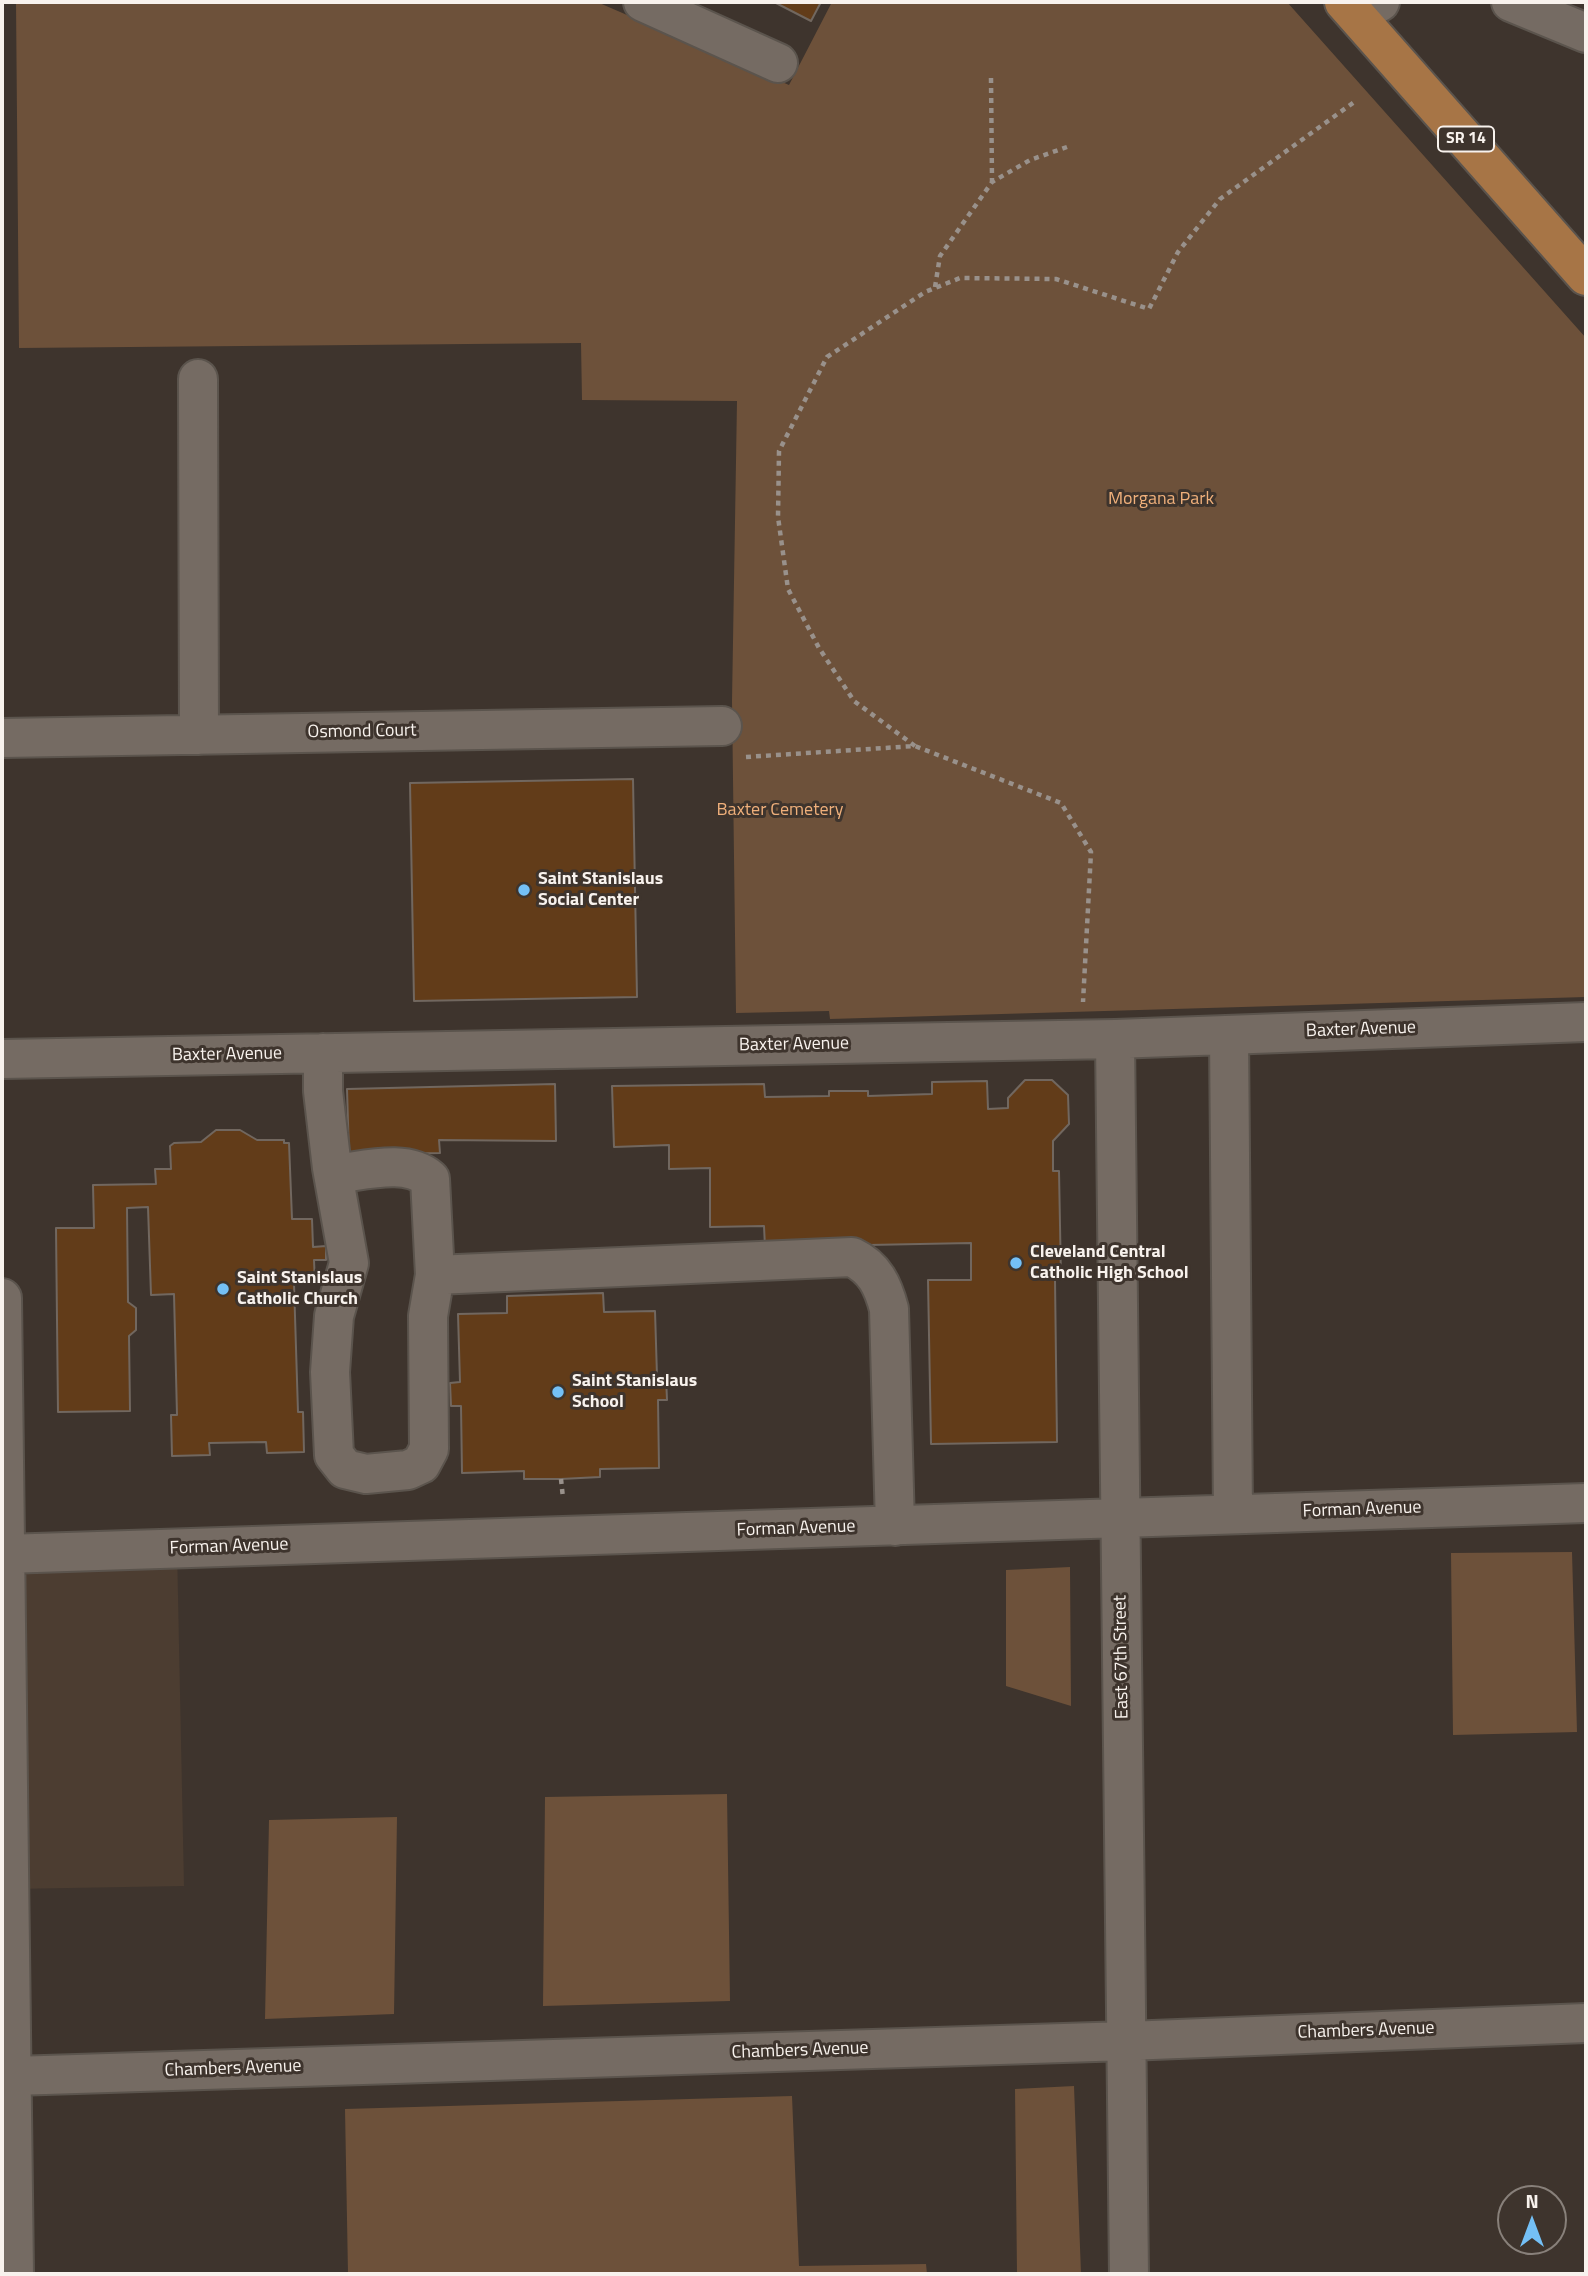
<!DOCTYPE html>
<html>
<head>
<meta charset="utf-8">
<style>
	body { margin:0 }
	#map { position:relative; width:1588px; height:2276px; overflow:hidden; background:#3e342d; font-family:"Titillium Web",sans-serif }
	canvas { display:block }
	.frame { position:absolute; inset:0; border:4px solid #f8f2ed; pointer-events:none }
	.north { position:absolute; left:1497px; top:2185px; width:70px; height:70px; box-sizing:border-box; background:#3e342d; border:2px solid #88807a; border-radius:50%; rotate:0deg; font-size:19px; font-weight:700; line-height:28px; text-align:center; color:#f8f2ed }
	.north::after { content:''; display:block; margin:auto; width:24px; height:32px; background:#74c0f6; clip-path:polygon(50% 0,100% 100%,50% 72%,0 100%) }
</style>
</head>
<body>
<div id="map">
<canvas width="1588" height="2276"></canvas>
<div class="frame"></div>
<div class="north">N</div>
</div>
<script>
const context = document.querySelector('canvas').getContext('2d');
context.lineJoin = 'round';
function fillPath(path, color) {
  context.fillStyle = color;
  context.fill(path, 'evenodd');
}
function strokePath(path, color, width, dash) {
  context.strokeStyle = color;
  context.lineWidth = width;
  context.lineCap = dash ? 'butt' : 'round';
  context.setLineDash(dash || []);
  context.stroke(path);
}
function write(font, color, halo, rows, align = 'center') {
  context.font = font + ' "Titillium Web",sans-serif';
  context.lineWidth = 6;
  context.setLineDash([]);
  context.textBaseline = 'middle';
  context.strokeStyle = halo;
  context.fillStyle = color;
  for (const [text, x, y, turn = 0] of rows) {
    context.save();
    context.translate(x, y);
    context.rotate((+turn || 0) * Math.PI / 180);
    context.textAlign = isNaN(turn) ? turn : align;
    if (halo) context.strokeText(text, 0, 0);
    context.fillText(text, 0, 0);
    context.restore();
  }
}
fillPath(new Path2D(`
	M177,1548l7,338 -173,3 -6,-335z`), '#4c3d31');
fillPath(new Path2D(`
	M16,2h581l192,83 43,-83h455l299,336v659l-756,22 -1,-8 -93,2 -4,-312 5,-300 -155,-1 -1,-57 -562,5z
	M1572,1552l5,180 -124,3 -2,-182z
	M1070,1567l1,139 -65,-20v-116z
	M727,1794l3,207 -187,5 2,-209z
	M397,1817l-3,197 -129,5 4,-199z
	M1074,2086l7,188h-64l-2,-185z
	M792,2096l7,170 127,-2 1,10h-579l-3,-165z`), '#6d513a');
const building = new Path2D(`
	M774,2h47l-10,19z
	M633,779l4,218 -223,4 -4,-218z
	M1025,1080h27l16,15 1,29 -16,17v30h6l2,108h-6l2,163 -126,2 -3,-164h43v-37l-206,4 -1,-21 -54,1v-59l-41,1v-24l-55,2 -2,-61 152,-2 1,13 64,-1v-5h39v5l64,-2v-12l55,-1 1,28 20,-1v-10z
	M555,1084l1,57 -117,-1 1,13 -91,2 -2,-66z
	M216,1130h24l17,10h27v3h5l3,76h20l1,28 13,-1v14h-12l1,24h-21l4,128h5l1,40 -37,1 -1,-11 -57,1 1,12 -38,1 -1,-41h6l-3,-121 -23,1 -3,-88 -21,1 1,94 8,6v22l-7,6 1,75 -72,1 -2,-184h38l-1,-43 63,-1 -1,-15h16l-1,-23 4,-3 27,-1z
	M603,1293l1,19 51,-1 2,65h9l1,24h-9l1,68 -59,1v8l-39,2h-37v-8l-62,2 -1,-67h-10l-1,-23 10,-1 -2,-68 49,-1v-17z`);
fillPath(building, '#623c19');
strokePath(building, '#71675f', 2);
const minor = new Path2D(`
	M643,2l135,61
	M1511,2l75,31
	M1357,15l23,-13
	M198,379l1,356
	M2,738l720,-12
	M1229,1035l4,479
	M1115,1039l14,1235
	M323,1053v38l9,77 17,95 -15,53 -4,56 4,83 11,14 21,5 42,-4 13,-6 8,-15 -1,-133 7,-41 -5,-96c-24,-21 -66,-8 -96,-5
	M2,1059l1113,-20 471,-17
	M435,1275l417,-18c23,11 31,29 37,52l6,217
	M2,1298l12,976
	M5,1554l1581,-51
	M13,2076l1114,-35 459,-18`);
const major = new Path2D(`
	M1344,2l242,274`);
strokePath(minor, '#5b544d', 42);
strokePath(major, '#5b544d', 42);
strokePath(new Path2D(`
	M991,78l1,103
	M935,287l5,-31 52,-74 38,-22 37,-13
	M915,746l-61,-45 -35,-53 -31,-59 -10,-72 1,-66 48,-94 98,-65 35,-14 96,1 93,30 29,-57 42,-53 137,-99
	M746,757l169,-11 146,57 30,49 -8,150
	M561,1479l2,19`), '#99918b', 4.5, [5, 5]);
strokePath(minor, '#756b63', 38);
strokePath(major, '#a77546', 38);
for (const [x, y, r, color] of [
	[524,890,7,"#74c0f6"],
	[1016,1263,7,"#74c0f6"],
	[223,1289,7,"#74c0f6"],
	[558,1392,7,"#74c0f6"]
]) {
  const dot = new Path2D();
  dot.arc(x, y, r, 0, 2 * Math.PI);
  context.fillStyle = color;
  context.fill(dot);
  strokePath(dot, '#3e342d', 2.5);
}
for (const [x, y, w] of [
	[1466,139,56]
]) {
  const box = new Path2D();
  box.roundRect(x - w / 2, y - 12.5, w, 25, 5);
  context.fillStyle = '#3e342d';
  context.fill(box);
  strokePath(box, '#f8f2ed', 2);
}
write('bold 16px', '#f8f2ed', null, [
	["SR 14",1466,139]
]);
write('18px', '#f0b07b', '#3e342d', [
	["Morgana Park",1161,500],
	["Baxter Cemetery",780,811]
]);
write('18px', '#f8f2ed', '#3e342d', [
	["Osmond Court",362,732,-1],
	["Baxter Avenue",1361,1030,-2],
	["Baxter Avenue",794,1045,-1],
	["Baxter Avenue",227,1055,-1],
	["Forman Avenue",1362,1510,-2],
	["Forman Avenue",796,1529,-2],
	["Forman Avenue",229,1547,-2],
	["East 67th Street",1122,1657,-91],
	["Chambers Avenue",1366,2031,-2],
	["Chambers Avenue",800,2051,-2],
	["Chambers Avenue",233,2069,-2]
]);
write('bold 18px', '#f8f2ed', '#3e342d', [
	["Saint Stanislaus",538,880],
	["Social Center",538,901],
	["Cleveland Central",1030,1253],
	["Catholic High School",1030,1274],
	["Saint Stanislaus",237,1279],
	["Catholic Church",237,1300],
	["Saint Stanislaus",572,1382],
	["School",572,1403]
], 'left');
</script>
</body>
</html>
